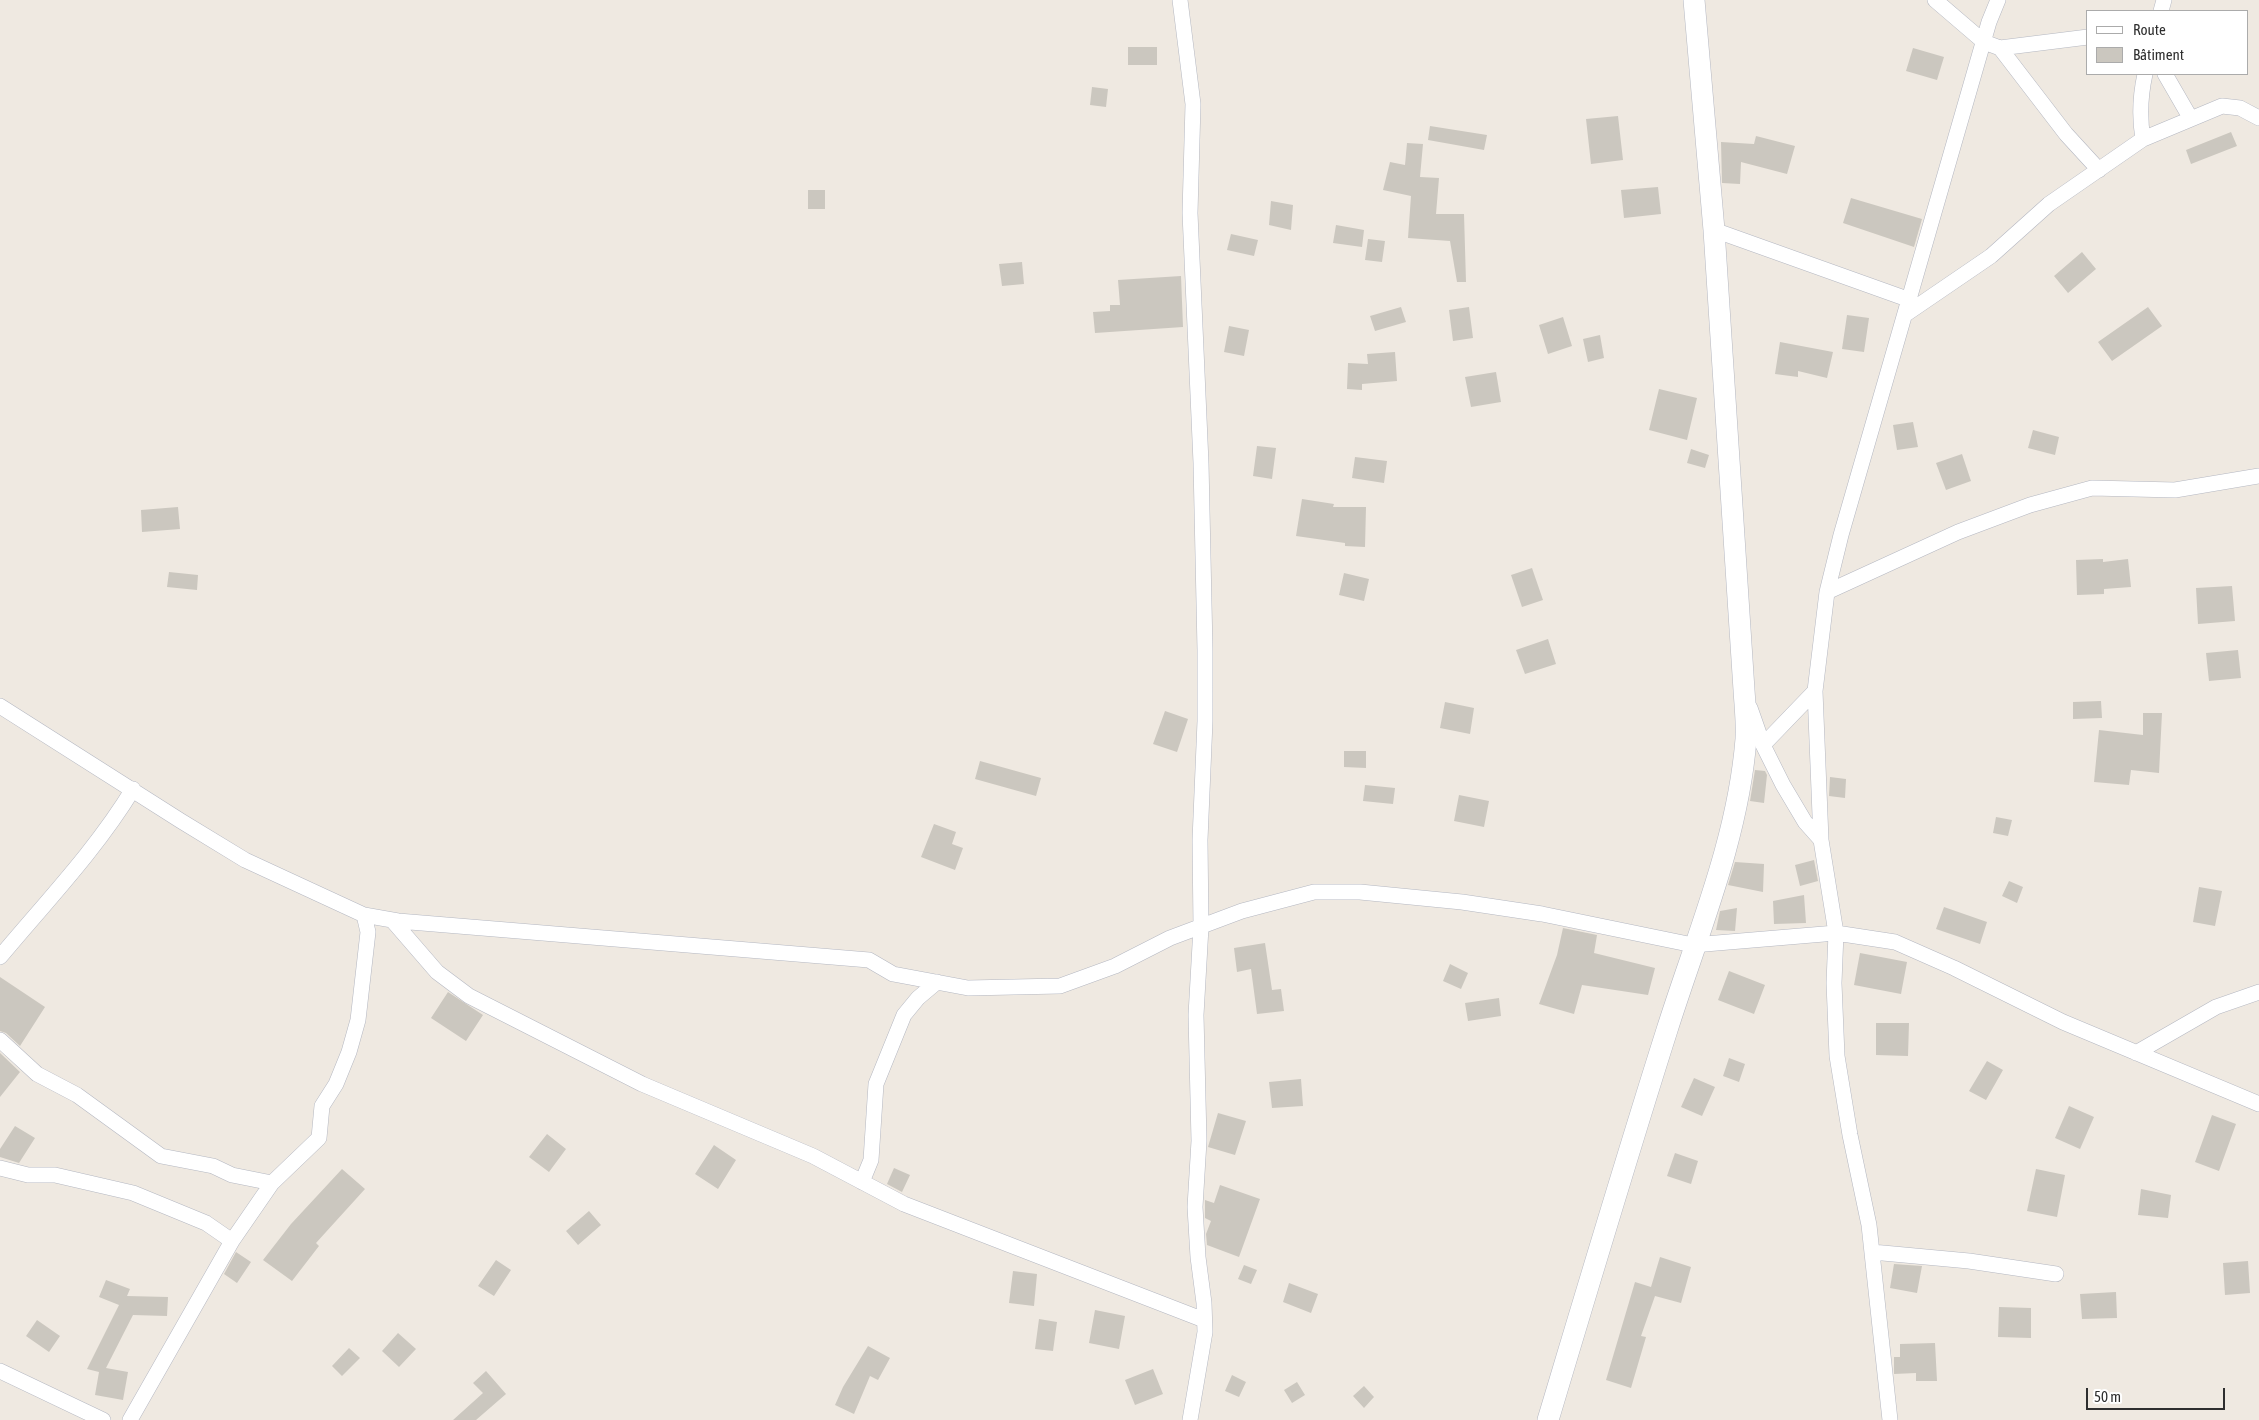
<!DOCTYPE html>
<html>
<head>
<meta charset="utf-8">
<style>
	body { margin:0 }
	#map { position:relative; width:2259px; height:1420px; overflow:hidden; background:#efe9e1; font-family:"Asap Condensed",sans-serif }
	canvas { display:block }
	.legend { position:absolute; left:2086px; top:10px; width:162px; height:65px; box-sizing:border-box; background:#fff; border:1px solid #ababab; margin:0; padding:6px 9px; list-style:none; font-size:15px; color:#2e2e2e }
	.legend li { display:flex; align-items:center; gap:10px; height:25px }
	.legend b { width:25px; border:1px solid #ababab }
	.scale { position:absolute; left:2086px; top:1388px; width:139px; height:22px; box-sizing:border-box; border:2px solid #2e2e2e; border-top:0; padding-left:6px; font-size:15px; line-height:18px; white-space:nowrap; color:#2e2e2e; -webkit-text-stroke:4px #fff; paint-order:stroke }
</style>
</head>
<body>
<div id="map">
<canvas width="2259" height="1420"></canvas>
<ul class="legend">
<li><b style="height:6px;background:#fff"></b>Route</li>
<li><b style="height:14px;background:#cbc7bf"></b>Bâtiment</li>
</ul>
<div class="scale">50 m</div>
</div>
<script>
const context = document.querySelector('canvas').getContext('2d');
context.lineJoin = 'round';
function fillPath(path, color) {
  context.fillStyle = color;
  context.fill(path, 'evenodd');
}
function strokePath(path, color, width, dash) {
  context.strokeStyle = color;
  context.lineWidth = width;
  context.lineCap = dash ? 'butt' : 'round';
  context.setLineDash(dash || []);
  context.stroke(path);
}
fillPath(new Path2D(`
	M1128,47h29v18h-29z
	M1913,48l31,9 -7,23 -31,-9z
	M1092,87l16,2 -2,18 -16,-2z
	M1618,116l5,44 -32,4 -5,-45z
	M1430,126l57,9 -3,15 -56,-10z
	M2231,132l6,14 -46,18 -5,-14z
	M1756,136l39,10 -8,28 -46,-12 -1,22 -18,-1 -1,-41 33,2z
	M1407,143l16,1 -3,33 19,1 -3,36h28l2,68h-9l-7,-41 -42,-3 3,-42 -28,-6 7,-28 15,3z
	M1658,187l3,27 -37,4 -3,-28z
	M808,190h17v19h-17z
	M1851,198l71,21 -8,28 -71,-24z
	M1271,201l22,4 -2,25 -22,-5z
	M1336,225l28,5 -2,17 -29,-4z
	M1231,234l27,6 -4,16 -27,-6z
	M1368,239l17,2 -3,21 -17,-2z
	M2082,252l14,17 -28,24 -14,-17z
	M1022,262l2,22 -22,2 -3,-22z
	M1181,276l2,51 -88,6 -2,-21 17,-1v-6h10l-2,-25z
	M1401,307l5,15 -31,9 -5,-15z
	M1469,307l4,31 -20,3 -4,-31z
	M2148,307l14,19 -50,35 -14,-19z
	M1847,315l22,3 -5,34 -22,-3z
	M1563,317l9,29 -24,8 -9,-29z
	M1229,326l20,4 -5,26 -20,-4z
	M1600,335l4,23 -16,4 -5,-23z
	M1780,342l53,10 -6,26 -29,-7v6l-23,-3z
	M1395,352l2,29 -35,3v6l-15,-1 1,-26 20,1 -1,-10z
	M1496,372l5,30 -30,5 -6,-30z
	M1659,389l38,9 -10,42 -38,-10z
	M1913,422l5,25 -21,3 -4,-25z
	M2033,430l26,7 -4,18 -27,-7z
	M1257,446l19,2 -4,31 -19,-3z
	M1691,449l18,6 -4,13 -18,-5z
	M1962,454l9,27 -25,9 -10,-27z
	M1355,457l32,4 -3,22 -32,-5z
	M1302,499l32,5 -1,3h33l-1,40 -20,-1v-3l-49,-7z
	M178,507l2,22 -38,3 -1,-22z
	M2103,559v3l25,-3 3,28 -27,2v5l-27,1 -1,-35z
	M1532,568l11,32 -21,7 -11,-32z
	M169,572l29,3 -1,15 -30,-3z
	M1344,573l25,6 -5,22 -25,-6z
	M2232,586l3,35 -37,3 -2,-36z
	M1548,639l8,25 -31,10 -9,-24z
	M2238,650l3,28 -32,3 -3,-28z
	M2101,701l1,17 -29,1v-17z
	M1445,702l29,6 -4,26 -30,-6z
	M1165,711l23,8 -11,33 -24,-8z
	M2143,713h19l-3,60 -28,-3 -2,15 -35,-3 5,-52 44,5z
	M1344,751h22v17l-22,-1z
	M980,761l61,17 -5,18 -61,-17z
	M1755,770l10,1 2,4 -3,28 -14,-2z
	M1830,777l16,2 -1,19 -16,-2z
	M1365,785l30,3 -2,16 -30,-3z
	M1459,795l30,6 -5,26 -30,-6z
	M1996,817l16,3 -4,16 -15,-3z
	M934,824l22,8 -4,12 11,4 -8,22 -34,-13z
	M1814,860l4,21 -18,5 -5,-21z
	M1735,862l29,2 -1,28 -35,-7z
	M2009,881l14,6 -6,16 -15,-7z
	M2199,887l23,4 -7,35 -22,-4z
	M1804,895l2,28 -32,1 -1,-23z
	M1944,907l43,15 -7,22 -44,-15z
	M1737,908l-2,23 -19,-1 4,-19z
	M1563,928l34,7 -3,18 61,15 -7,27 -66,-10 -8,29 -35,-10 18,-49z
	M1265,943l7,47 9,-1 3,22 -27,3 -6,-45 -14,3 -3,-24z
	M1860,953l47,9 -6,32 -47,-9z
	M1450,964l18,9 -7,16 -18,-8z
	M1729,971l36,14 -11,29 -36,-14z
	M0,977l45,30 -25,39 -14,-13 -6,-2z
	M448,992l35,23 -17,26 -35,-23z
	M1499,998l2,18 -33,5 -3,-18z
	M1876,1023h33l-1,33 -32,-1z
	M0,1053l20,19 -20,25z
	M1729,1058l16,6 -6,18 -16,-6z
	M1987,1061l16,9 -17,30 -17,-9z
	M1694,1078l21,9 -13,29 -21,-9z
	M1301,1079l2,27 -31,2 -3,-26z
	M2069,1106l25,11 -14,32 -25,-11z
	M1218,1113l28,8 -11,34 -27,-8z
	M2212,1115l24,9 -17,47 -24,-9z
	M15,1126l20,12 -16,25 -19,-6v-8z
	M547,1134l19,15 -17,23 -20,-15z
	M714,1145l22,15 -18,29 -23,-15z
	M1675,1153l23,8 -7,23 -24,-8z
	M894,1168l16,7 -8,17 -15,-8z
	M342,1169l23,20 -49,54 3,3 -27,35 -29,-21 28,-36z
	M2036,1169l29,6 -8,42 -30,-6z
	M1220,1185l40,14 -21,58 -32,-12 -1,-11 5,-13 -6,-3v-18l9,3z
	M2141,1189l30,6 -3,23 -30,-3z
	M589,1211l12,14 -23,20 -12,-14z
	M236,1252l15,10 -14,21 -13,-9z
	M1660,1257l31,10 -10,36 -26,-7 -14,40 5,1 -15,51 -25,-8 29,-98 16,5z
	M496,1260l15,10 -17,26 -16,-10z
	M2248,1261l2,32 -25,2 -2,-32z
	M1894,1264l28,2 -5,27 -27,-5z
	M1244,1265l13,5 -6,14 -13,-5z
	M1013,1271l24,3 -3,32 -25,-3z
	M106,1280l24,9 -3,7 41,1 -1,19 -34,-1 -27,53 22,4 -5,28 -28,-5 4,-23 -12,-3 32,-64 -20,-8z
	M1289,1283l29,11 -7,19 -28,-11z
	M2116,1292l1,26 -35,1 -2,-25z
	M1999,1307l32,1v30l-33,-1z
	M1095,1310l30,6 -6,33 -30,-6z
	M1039,1319l18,3 -4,29 -18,-2z
	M37,1320l23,16 -11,16 -23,-16z
	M398,1333l18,16 -17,18 -17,-16z
	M1935,1343l2,38h-21v-8l-22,1v-17h6v-13z
	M868,1346l22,12 -12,22 -8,-4 -16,38 -19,-9 8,-18z
	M349,1348l11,10 -18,18 -10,-10z
	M1153,1369l10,25 -28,11 -10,-25z
	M486,1371l20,23 -30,26h-23l30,-27 -10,-10z
	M1232,1375l14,7 -7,15 -14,-6z
	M1297,1382l8,13 -13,8 -8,-13z
	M1364,1386l10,11 -10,11 -11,-12z`), '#cbc7bf');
const street = new Path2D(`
	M1180,0l13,104 -3,109 11,250 4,187v71l-5,119 1,87 -5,88 3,126 -4,66 3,50 6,46 1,29 -15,88
	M1935,0l49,42 16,6 88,-11
	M2161,11l3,-11
	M2000,48l66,86 33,36
	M2165,74l26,45
	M2143,139c-4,-23 -3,-42 2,-65
	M1714,230l196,70
	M1906,314l85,-58 58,-52 94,-65 79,-33 18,2 19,10
	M1827,592l131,-60 72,-27 62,-17 83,2 84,-14
	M0,706l181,115 64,39 119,55 34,6 471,39 24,14 75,14 92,-2 55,-20 55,-28 72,-27 72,-19h46l102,10 80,12 151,31 143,-12 59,9 59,26 109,54 196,82
	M1750,708l13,37 20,40 22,37 16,18 15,93 -2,50 3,73 13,79 19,90 21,195
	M1763,745l52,-54
	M1821,840l-6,-149 12,-99 14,-57 148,-513 9,-22
	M392,920l45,52 32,24 173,88 171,72 91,48 300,116
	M0,957c45,-54 96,-107 133,-168
	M0,1040l37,34 40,21 84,61 52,10 19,9 40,8
	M2136,1053l80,-46 43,-15
	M0,1168l28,7h27l78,18 73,30 26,18
	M862,1182l9,-22 5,-76 28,-69 14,-17 19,-16
	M1872,1252l97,9 87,13
	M0,1371l103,49
	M130,1420l102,-179 40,-58 47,-45 3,-32 14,-22 13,-32 9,-32 10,-88 -4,-17`);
const secondary = new Path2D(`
	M1548,1420c39,-130 78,-261 119,-390 30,-95 71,-190 79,-291 1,-16 -1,-33 -2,-49l-30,-460 -20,-230`);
strokePath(street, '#b4b7c1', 16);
strokePath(secondary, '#b4b7c1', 22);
strokePath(street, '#fff', 15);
strokePath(secondary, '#fff', 21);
</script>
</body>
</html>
